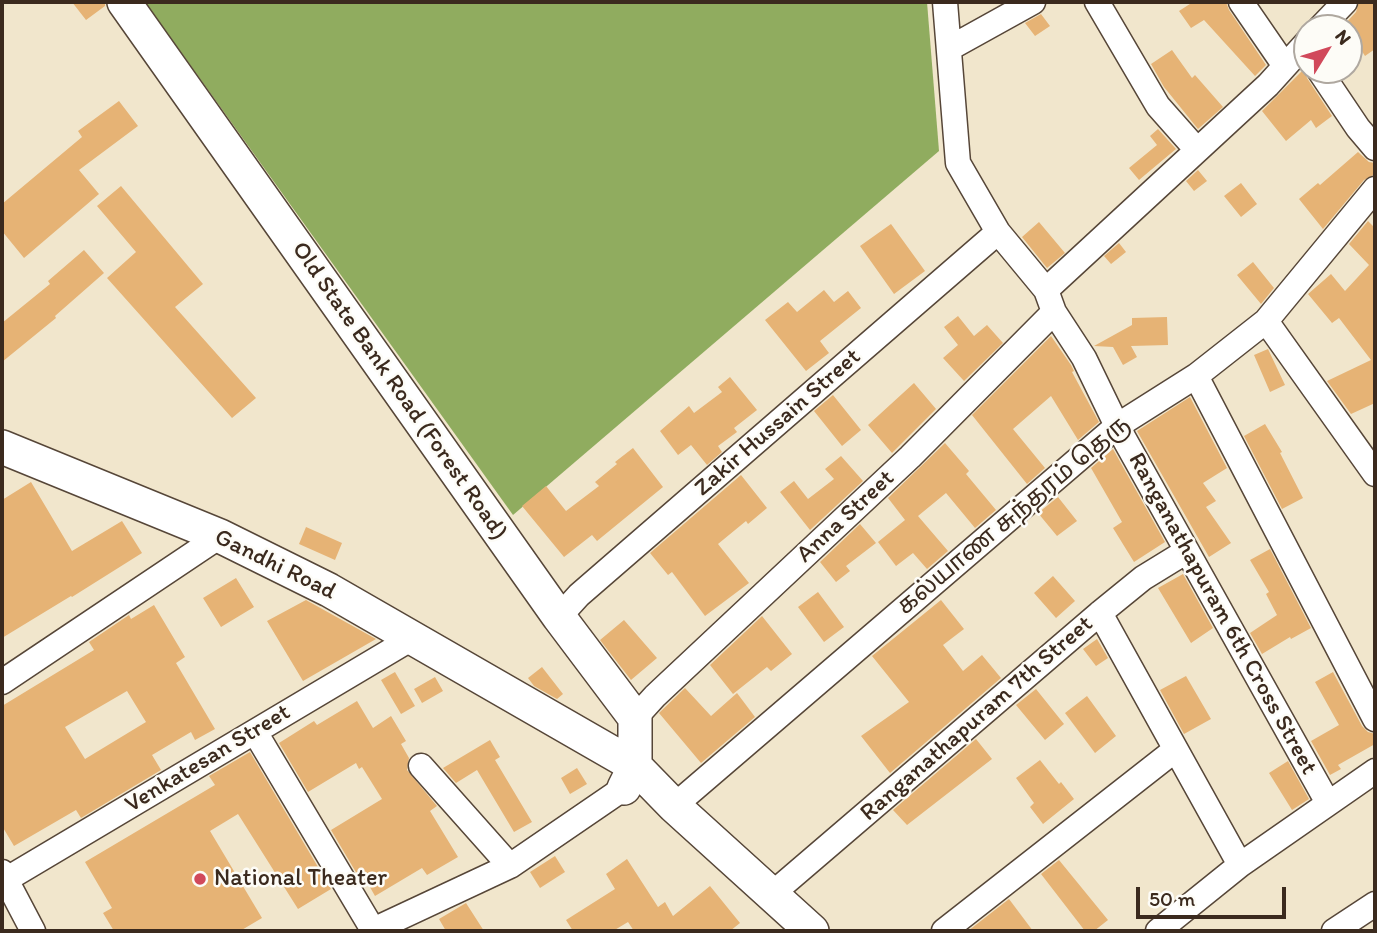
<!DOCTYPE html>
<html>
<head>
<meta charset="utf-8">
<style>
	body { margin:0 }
	#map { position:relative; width:1377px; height:933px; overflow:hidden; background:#f1e6cc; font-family:Itim,sans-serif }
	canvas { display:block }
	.frame { position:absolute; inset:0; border:4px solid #3b2a1e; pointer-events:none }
	.north { position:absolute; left:1293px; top:14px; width:70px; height:70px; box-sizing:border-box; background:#fdfcf7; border:2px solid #afa8a0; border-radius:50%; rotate:52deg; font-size:19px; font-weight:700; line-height:28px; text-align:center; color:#3b2a1e }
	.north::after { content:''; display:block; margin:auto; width:24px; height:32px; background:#d1495b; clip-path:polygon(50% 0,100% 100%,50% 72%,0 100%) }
	.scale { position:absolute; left:1136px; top:887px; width:150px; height:32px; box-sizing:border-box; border:4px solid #3b2a1e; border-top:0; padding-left:9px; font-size:21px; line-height:24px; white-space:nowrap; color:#3b2a1e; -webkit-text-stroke:5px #fdfcf7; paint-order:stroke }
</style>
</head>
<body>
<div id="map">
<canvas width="1377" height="933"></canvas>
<div class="frame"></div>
<div class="north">N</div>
<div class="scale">50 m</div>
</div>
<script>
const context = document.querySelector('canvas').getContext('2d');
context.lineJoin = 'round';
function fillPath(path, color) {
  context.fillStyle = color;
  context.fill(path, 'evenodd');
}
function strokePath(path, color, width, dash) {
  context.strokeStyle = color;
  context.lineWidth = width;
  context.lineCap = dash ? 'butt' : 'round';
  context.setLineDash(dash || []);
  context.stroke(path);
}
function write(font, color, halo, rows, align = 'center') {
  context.font = font + ' Itim,"Noto Sans Tamil",sans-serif';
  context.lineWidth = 5;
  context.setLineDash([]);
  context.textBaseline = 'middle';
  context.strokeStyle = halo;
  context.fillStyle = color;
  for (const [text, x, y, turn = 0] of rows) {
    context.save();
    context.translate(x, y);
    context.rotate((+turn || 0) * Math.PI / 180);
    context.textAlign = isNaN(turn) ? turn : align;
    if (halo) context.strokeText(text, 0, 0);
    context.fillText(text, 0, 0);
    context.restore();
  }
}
fillPath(new Path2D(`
	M145,2h782l12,149 -426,364z`), '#90ac5f');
fillPath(new Path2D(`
	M72,2h33v4l-19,14z
	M1193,2h33l3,8 37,55 -11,11 -51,-56 -13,8 -12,-17z
	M1359,2h16v47l-10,7 -20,-32 11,-12z
	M1041,14l9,12 -15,10 -10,-13z
	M1172,50l20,28 3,-3 28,32 -25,22 -34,-42 -13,-23z
	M1305,68l2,10 25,38 -16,12 -5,-8 -25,21 -24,-30z
	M119,101l19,25 -59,44 20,24 -75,64 -22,-27v-27l80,-67 -4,-6z
	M1158,129l18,20 -37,31 -10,-12 28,-23 -7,-9z
	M1358,152l11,10 6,1v11l-11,6 -41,49 -24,-30 19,-16 2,2z
	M1198,170l9,11 -13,10 -8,-10z
	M1241,183l16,21 -16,13 -17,-21z
	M121,186l82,98 -28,23 81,91 -24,20 -125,-140 29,-26 -39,-46z
	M1368,221l7,7v175l-24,11 -24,-33 44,-21 -32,-42 -7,5 -24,-29 23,-20 14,17 24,-26 -20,-21z
	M1039,222l26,31 -18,15 -25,-31z
	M891,224l34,47 -31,23 -34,-48z
	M1119,243l7,9 -15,12 -7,-8z
	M84,250l20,23 -49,43 1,2 -54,44v-39l48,-39 -2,-3z
	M1253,262l21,26 -13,16 -24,-29z
	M824,290l10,12 14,-11 13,17 -41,33 9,12 -23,18 -41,-51 23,-18 9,10z
	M958,316l16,20 13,-11 16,18 -39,38 -21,-23 15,-13 -14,-18z
	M1167,317l1,28 -37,1 6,11 -14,8 -10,-18 -19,-1 38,-21v-7z
	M1051,336l20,29 3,6 -2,1 27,50 -21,18 -27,-44 -38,33 32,39 -18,16 -55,-69z
	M1268,349l17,36 -15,7 -16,-37z
	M730,377l27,33 -23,18 3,4 -19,14 4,6 -15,13 -16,-20 -13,10 -18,-24 29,-25 5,7 28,-21 -4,-5z
	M914,383l22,26 -44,44 -24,-28z
	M833,395l28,35 -19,16 -28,-35z
	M1190,397l37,71 -24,15 13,18 -10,6 25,36 -22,14 -72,-126z
	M1265,424l17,28 -2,1 23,45 -21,11 -38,-73z
	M945,443l24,28 -3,3 30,36 -21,18 -29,-35 -28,23 30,35 -21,18 -14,-16 -17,13 -18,-24 27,-22 -17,-22z
	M633,448l30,39 -66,54 -5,-6 -28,22 -42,-51 24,-20 20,25 33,-25 -4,-4 22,-18 -2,-2z
	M1113,449l52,93 -31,20 -21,-34 9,-6 -31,-54z
	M841,456l22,25 -53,49 -30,-38 14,-11 14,18 26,-20 -9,-10z
	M741,475l26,33 -19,16 -2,-3 -28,23 31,39 -44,33 -33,-44 -4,3 -18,-22z
	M31,482l41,69 50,-30 20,32 -70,44 -1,-1 -69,42v-138z
	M1058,497l19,24 -20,15 -19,-23z
	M860,524l16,19 -30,23 4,5 -14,11 -16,-20z
	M306,527l36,16 -7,17 -36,-16z
	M1270,549l41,79 -20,11 -1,-2 -28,17 -12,-21 27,-18 -11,-21 3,-2 -19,-32z
	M1183,574l30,54 -22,15 -33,-55z
	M1053,576l22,25 -19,17 -22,-25z
	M236,578l18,29 -33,20 -18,-29z
	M818,592l26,35 -20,15 -26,-35z
	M306,600l70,39 -73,42 -36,-60z
	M941,600l23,29 -21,16 20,26 19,-16 19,23 -111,95 -29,-37 48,-34 -37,-46z
	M154,605l31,52 -9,6 39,66 -20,11 -4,-8 -39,23 9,15 -80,48 -5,-8 -62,36 -12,-20v-120l92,-56 -5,-8 40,-27 2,4zM127,691l19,31 -61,37 -20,-32z
	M762,616l30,38 -21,17 -4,-4 -34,27 -23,-29z
	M624,620l33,38 -26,22 -31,-40z
	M1097,639l11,19 -12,8 -13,-17z
	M542,667l21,27 -6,5 -23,-13 -6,-8z
	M395,672l20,34 -14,8 -20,-34z
	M1333,672l29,54 6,6 7,2v10l-37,21 3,4 -11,6 -19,-34 28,-16 -24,-43z
	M1186,676l25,43 -27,15 -24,-44z
	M435,677l8,14 -21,12 -8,-14z
	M685,688l26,28 26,-23 18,24 -54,46 -42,-50z
	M1036,689l28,35 -19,16 -29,-35z
	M1087,696l29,40 -21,17 -30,-40z
	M357,701l16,27 18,-12 15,25 -5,3 8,14 -2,12 30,36 -7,5 28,46 -31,18 -5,-7 -47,28 -8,-14 -2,1 -6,-10 -2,1 -26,-44 51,-31 -20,-32 -3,2 -3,-6 -48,29 -29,-49 35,-22 3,4z
	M976,739l16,20 -85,66 -14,-15z
	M490,740l10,17 -5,3 37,62 -18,10 -37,-62 -21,13 -13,-15z
	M250,752l81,137 -33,20 -60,-95 -28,17 52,87 -22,13h-126l-11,-18 9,-5 -27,-46 130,-77 -6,-9z
	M1040,760l19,24 2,-2 13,17 -31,25 -13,-17 4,-4 -18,-25z
	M1288,761l21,38 -17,11 -23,-37z
	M577,768l10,16 -17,10 -9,-16z
	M555,856l10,16 -25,16 -10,-16z
	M627,859l31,48 7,-5 8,14 37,-30 30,37 -10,8h-96l-6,-9 -15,9h-40l-7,-11 49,-31 -9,-15z
	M1059,860l49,60 -14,11h-9l-44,-57z
	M1009,899l24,32h-65z
	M466,903l18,28h-38l-7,-12z`), '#e6b375');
const street = new Path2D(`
	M945,2l13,161 40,69 48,58 8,22 30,46 33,68 211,377
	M1097,2l61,104 39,44
	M1241,2l44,64
	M1320,28l25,-26
	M950,48l83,-46
	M1319,70l39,58 17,20
	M1046,290l222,-205 39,-43
	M1266,321l109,153
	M1196,376l179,343
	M1100,613l140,252
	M559,617l20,-22 419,-363
	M2,682l218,-146
	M635,718l20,-22 255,-239 144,-145
	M255,732l118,198
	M421,766l89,100
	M674,806l443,-380 79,-50 70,-55 109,-132
	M2,872l31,59
	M2,882l412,-245
	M772,894l328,-281 43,-35 44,-27
	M371,931l139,-65 114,-78
	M944,931l231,-181
	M1158,931l82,-66 135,-94
	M1334,931l41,-27`);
const secondary = new Path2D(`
	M124,2l435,615 76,101v48l-11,22
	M2,447l218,89 109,54 306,176 39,40 138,125`);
strokePath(street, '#564638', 27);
strokePath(secondary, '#564638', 36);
strokePath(street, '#fff', 24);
strokePath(secondary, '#fff', 33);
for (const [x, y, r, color] of [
	[200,879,7,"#d1495b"]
]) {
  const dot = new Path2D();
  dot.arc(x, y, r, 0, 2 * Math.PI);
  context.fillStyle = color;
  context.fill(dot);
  strokePath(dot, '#fdfcf7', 2.5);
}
write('24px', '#3b2a1e', '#fdfcf7', [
	["Old State Bank Road (Forest Road)",399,391,55],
	["Zakir Hussain Street",778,423,-41],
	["கல்யாண சுந்தரம் தெரு",1014,516,-40],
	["Anna Street",846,517,-43],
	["Gandhi Road",275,565,26],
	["Ranganathapuram 6th Cross Street",1222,614,61],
	["Ranganathapuram 7th Street",977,719,-41],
	["Venkatesan Street",208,759,-31]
]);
write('24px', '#3b2a1e', '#fdfcf7', [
	["National Theater",214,879]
], 'left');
</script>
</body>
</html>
